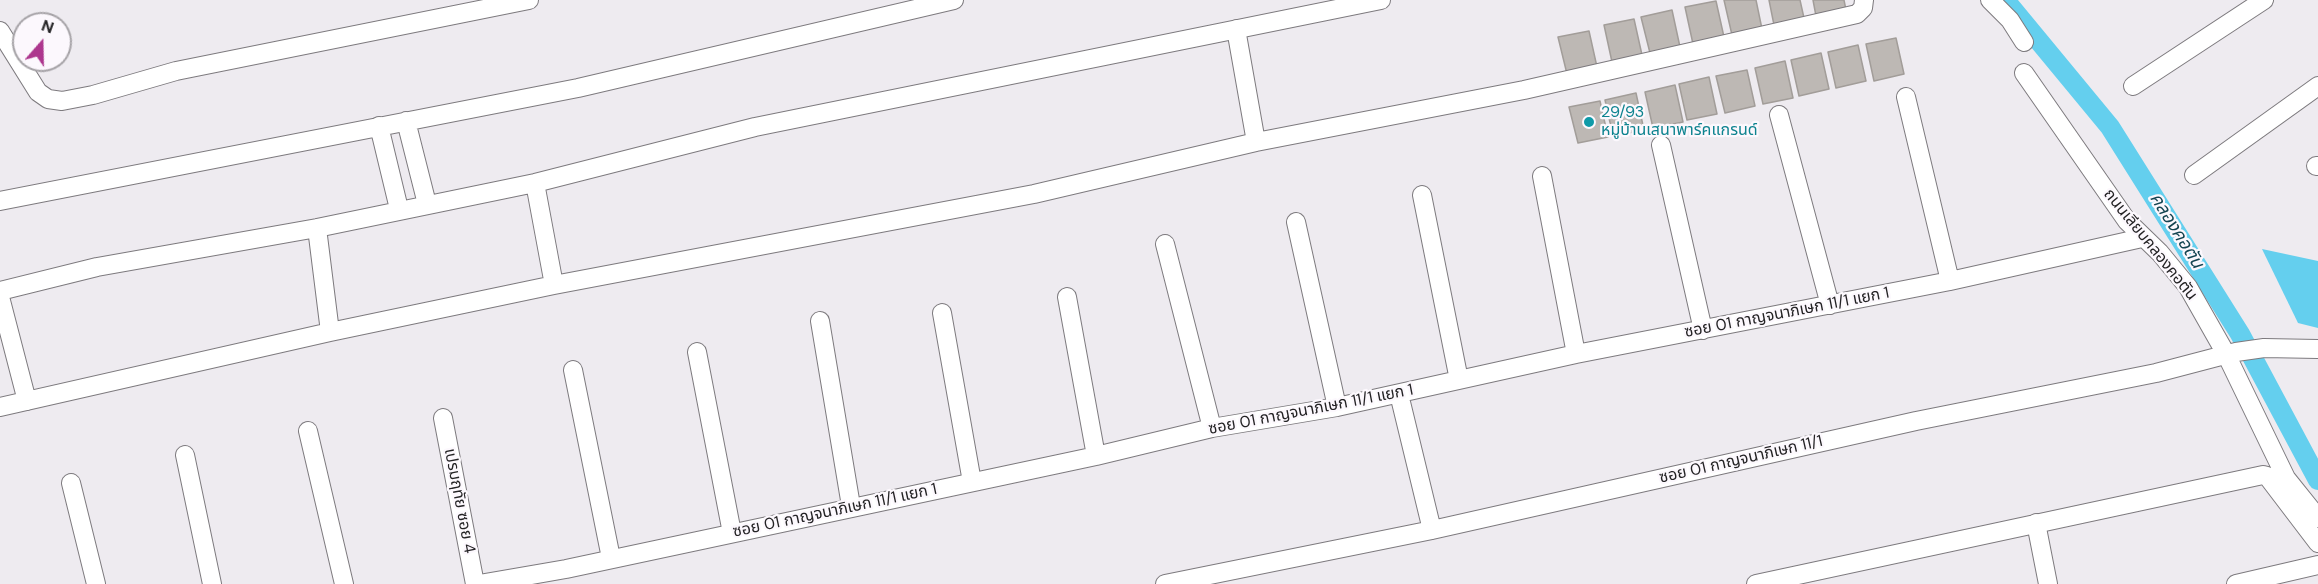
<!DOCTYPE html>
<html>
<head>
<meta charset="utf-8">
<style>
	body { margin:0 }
	#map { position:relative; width:2318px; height:584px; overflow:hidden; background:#eeebf0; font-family:"DM Sans",sans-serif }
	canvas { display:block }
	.north { position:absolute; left:12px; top:12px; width:60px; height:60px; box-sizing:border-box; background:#fcf8fd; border:2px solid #a6a3a7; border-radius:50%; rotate:20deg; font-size:16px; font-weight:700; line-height:24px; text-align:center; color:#242325 }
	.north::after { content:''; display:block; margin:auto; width:21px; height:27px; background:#ad378e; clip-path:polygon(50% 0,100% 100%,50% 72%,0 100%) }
</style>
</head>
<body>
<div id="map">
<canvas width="2318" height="584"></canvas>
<div class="north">N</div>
</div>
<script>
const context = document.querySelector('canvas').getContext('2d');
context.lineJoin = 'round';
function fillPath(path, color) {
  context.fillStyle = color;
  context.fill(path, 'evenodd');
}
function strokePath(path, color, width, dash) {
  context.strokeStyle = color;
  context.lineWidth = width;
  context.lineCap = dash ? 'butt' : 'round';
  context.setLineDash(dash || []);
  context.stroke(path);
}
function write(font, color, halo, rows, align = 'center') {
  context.font = font + ' "DM Sans","Noto Sans Thai",sans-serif';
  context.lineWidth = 4.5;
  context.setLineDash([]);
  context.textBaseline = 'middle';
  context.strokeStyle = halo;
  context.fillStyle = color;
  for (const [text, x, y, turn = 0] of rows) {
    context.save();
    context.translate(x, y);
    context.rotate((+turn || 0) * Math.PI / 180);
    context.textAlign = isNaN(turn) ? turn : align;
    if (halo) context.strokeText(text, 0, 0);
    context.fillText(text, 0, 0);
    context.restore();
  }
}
fillPath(new Path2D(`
	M2262,249l56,12v67l-20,-5z`), '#64cfee');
strokePath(new Path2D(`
	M2005,0l105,127 130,207 78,146`), '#64cfee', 20);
const building = new Path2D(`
	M1724,0h32l6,29 -30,6z
	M1769,0h31l4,18 -30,7z
	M1813,0h31l2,10 -30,6z
	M1716,1l8,36 -31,7 -8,-37z
	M1672,10l8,37 -30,6 -9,-36z
	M1634,19l8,36 -30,7 -8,-37z
	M1589,31l8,36 -30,7 -9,-37z
	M1896,38l8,36 -30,7 -8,-37z
	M1858,45l8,36 -30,7 -8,-36z
	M1821,53l8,36 -30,7 -8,-36z
	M1785,61l8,37 -30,6 -8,-36z
	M1747,70l8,36 -30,7 -9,-37z
	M1709,77l8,37 -30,6 -8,-36z
	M1675,85l8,37 -30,6 -8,-36z
	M1636,93l8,37 -31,6 -8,-36z
	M1600,101l8,36 -30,6 -9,-36z`);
fillPath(building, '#bdb8b4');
strokePath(building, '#a29d99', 1.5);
const street = new Path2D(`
	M1990,0l20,20 14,22
	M1236,29l20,113
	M0,31l38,61 10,7 14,2 31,-6 83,-24 353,-71
	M2024,73l103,148 33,32 28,34 38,67 60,124 32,40
	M2133,86l131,-86
	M1906,97l44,184
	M1779,115l51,190
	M406,121l21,83
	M379,126l20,83
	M1661,145l42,185
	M2316,166h2
	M2194,175l124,-89
	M1542,176l34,178
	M535,183l19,102
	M1422,195l37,185
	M0,201l578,-113 376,-88
	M1296,222l41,185
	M317,228l13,104
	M1165,244l47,184
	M0,291l97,-24 220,-39 218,-45 220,-56 626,-127
	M0,297l27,104
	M1067,297l29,159
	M942,313l30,169
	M820,321l31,185
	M697,352l35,181
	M573,370l38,188
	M1399,394l33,136
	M0,407l330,-75 224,-47 480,-91 222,-52 268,-52 333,-76 6,-6 1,-8
	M443,418l32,166
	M308,431l36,153
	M185,455l27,129
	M71,483l25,101
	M2036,523l12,61
	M479,584l87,-15 530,-113 116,-28 125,-21 239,-53 374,-73 192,-43
	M1165,584l267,-54 484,-109 240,-48 80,-21 28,-4 54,1
	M1756,584l507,-109 4,1 51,67
	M2236,584l82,-19`);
strokePath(street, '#7d7a7e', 20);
strokePath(street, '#fff', 18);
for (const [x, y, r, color] of [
	[1589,122,6,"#0f9aa8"]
]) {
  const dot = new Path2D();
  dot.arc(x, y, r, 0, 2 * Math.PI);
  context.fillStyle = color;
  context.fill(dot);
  strokePath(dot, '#fcf8fd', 2);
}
write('16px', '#0d838f', '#fcf8fd', [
	["29/93",1601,113],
	["หมู่บ้านเสนาพาร์คแกรนด์",1601,131]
], 'left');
write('16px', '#242325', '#fcf8fd', [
	["ถนนเลียบคลองคอตัน",2150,245,51],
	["ซอย 01 กาญจนาภิเษก 11/1 แยก 1",1787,313,-11],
	["ซอย 01 กาญจนาภิเษก 11/1 แยก 1",1311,410,-11],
	["ซอย 01 กาญจนาภิเษก 11/1",1741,460,-13],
	["เปรมฤทัย ซอย 4",459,501,79],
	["ซอย 01 กาญจนาภิเษก 11/1 แยก 1",835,511,-12]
]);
write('italic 18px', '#144451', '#fcf8fd', [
	["คลองคอตัน",2176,231,58]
]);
</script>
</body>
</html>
